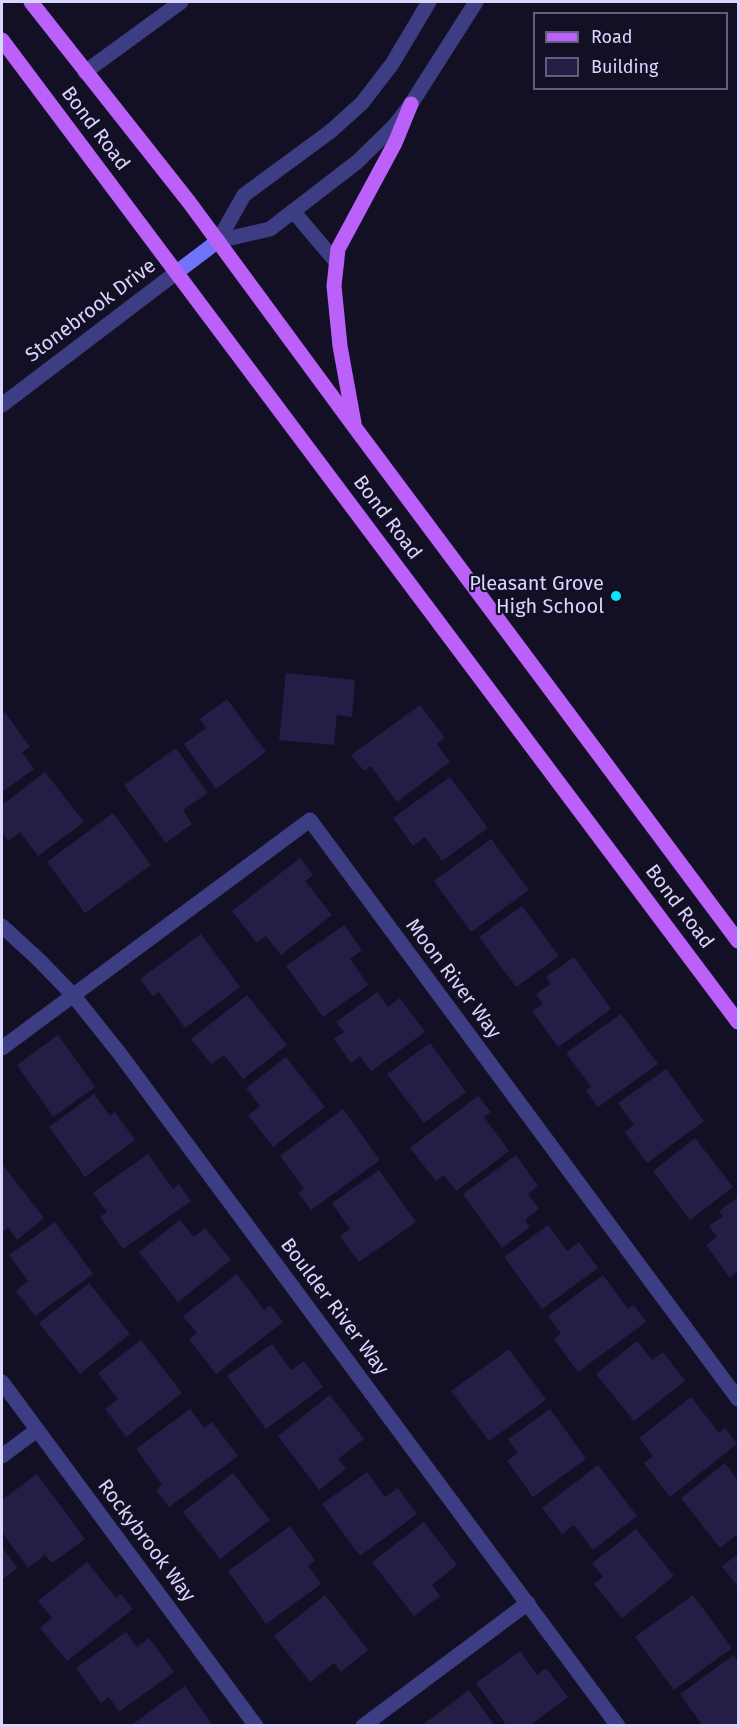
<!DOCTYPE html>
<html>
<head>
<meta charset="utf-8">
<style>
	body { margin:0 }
	#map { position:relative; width:740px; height:1727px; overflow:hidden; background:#131026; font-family:"Fira Sans",sans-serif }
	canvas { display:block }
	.frame { position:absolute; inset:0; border:3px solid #d9d6fe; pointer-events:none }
	.legend { position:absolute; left:533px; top:12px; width:195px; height:78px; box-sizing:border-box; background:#131026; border:2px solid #625f7c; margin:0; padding:8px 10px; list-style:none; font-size:18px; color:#d9d6fe }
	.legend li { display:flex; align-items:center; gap:12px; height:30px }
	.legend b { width:30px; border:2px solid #625f7c }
</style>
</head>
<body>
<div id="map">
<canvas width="740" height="1727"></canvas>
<div class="frame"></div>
<ul class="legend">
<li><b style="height:8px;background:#bb61fa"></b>Road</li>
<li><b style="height:16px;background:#241d46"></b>Building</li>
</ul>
</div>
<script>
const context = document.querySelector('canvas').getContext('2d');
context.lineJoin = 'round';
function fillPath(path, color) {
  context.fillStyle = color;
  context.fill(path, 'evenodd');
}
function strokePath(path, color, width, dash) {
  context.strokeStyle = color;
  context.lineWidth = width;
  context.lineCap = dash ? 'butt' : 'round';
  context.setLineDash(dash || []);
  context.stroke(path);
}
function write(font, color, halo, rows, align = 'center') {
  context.font = font + ' "Fira Sans",sans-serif';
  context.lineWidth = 4.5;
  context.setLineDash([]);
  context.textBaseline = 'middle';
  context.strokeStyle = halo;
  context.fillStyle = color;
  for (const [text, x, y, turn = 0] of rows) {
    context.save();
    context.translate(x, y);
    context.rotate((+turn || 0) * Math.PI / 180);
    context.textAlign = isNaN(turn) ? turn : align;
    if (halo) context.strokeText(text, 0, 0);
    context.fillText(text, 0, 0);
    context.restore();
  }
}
fillPath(new Path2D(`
	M286,673l69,7 -3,37 -15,-2 -3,30 -55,-5z
	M227,699l39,53 -50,37 -32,-45 22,-16 -6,-9z
	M420,705l25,33 -8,6 13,18 -53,40 -26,-36 -7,5 -13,-16z
	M5,712l25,35 -8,5 12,17 -32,23v-78z
	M176,748l32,45 -25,17 9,14 -26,19 -42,-58z
	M45,772l39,50 -46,34 -18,-24 -12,9 -6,-8v-28z
	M450,777l38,51 -46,33 -17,-24 -12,9 -20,-28z
	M113,813l38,52 -66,48 -38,-51z
	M491,839l38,51 -58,42 -37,-51z
	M300,858l13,17 -8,6 27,34 -51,40 -15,-19 -9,7 -25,-32z
	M522,906l37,50 -43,31 -37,-50z
	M344,925l18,25 -12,9 18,26 -45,32 -37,-51z
	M201,934l39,53 -55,41 -26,-36 -6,4 -13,-17z
	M574,957l37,52 -53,38 -26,-36 11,-7 -7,-10 15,-10 -5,-7z
	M377,992l11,15 12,-9 25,34 -54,39 -11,-15 -9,7 -17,-24 10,-7 -8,-10z
	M247,995l40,50 -44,34 -19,-24 -13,9 -20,-25z
	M621,1014l37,50 -60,43 -12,-17 5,-3 -25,-34z
	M58,1035l37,52 -42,30 -36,-52z
	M430,1043l36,49 -42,31 -37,-49z
	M286,1057l39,50 -52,40 -25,-32 12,-9 -14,-18z
	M666,1069l38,52 -57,42 -22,-31 9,-7 -16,-22z
	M94,1094l16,22 5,-4 20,28 -50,37 -36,-50z
	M478,1096l13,16 -7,5 25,34 -53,40 -12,-16 -8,6 -26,-33z
	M343,1109l37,51 -69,50 -13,-17 6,-4 -24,-33z
	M695,1138l38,49 -43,33 -37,-49z
	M148,1154l25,35 6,-5 12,17 -68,48 -23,-32 7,-5 -14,-19z
	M516,1155l22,31 -10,8 11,15 -14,11 5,7 -28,21 -39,-54z
	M2,1164l42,54 -27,22 -9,-13 -6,6z
	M379,1170l37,52 -57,40 -19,-26 10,-7 -18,-26z
	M738,1197v74l-8,7 -24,-33 11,-8 -8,-11 14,-10 -4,-5z
	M180,1220l14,17 11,-9 26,32 -53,42 -39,-50z
	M55,1222l38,52 -58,42 -19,-25 12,-10 -19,-26z
	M548,1225l19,26 12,-9 19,26 -56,41 -38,-52z
	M237,1274l27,36 6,-5 13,17 -67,52 -27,-35 8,-6 -14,-17z
	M603,1275l25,34 6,-4 12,17 -68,50 -24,-33 7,-6 -13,-17z
	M89,1283l41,51 -50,40 -41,-51z
	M141,1340l41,53 -56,44 -21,-28 13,-10 -20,-26z
	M637,1341l15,19 11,-8 22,29 -51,40 -38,-47z
	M272,1344l19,26 13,-9 19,26 -57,42 -39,-53z
	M509,1349l37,51 -57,41 -38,-50z
	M330,1395l34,44 -26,20 8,10 -27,21 -41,-54z
	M691,1397l28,36 6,-5 12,16 -67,53 -26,-34 9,-7 -14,-18z
	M190,1409l14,19 8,-6 26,34 -69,51 -13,-17 6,-5 -26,-36z
	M550,1409l36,50 -53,38 -26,-36 11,-8 -10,-14z
	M725,1463l13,18v53l-18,14 -39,-50z
	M598,1465l39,51 -44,34 -19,-25 -12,9 -20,-26z
	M367,1472l18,25 13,-9 19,26 -57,42 -38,-52z
	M233,1473l37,47 -50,39 -37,-47z
	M37,1474l48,65 -33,24 -7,-8 -17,13 -26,-36v-32z
	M424,1522l33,43 -25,20 8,11 -26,20 -42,-54z
	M290,1526l25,34 -7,6 13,18 -55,40 -38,-53z
	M636,1529l38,47 -52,42 -28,-34 9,-7 -11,-14z
	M2,1547l15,21 -15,12z
	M738,1554v33l-16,-21z
	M87,1562l29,36 5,-4 12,15 -66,52 -27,-33 12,-10 -14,-17z
	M325,1595l43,55 -27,22 -7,-9 -24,19 -36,-46z
	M693,1595l39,53 -58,42 -39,-53z
	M126,1632l11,15 12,-9 25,34 -55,40 -10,-15 -8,6 -25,-35z
	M520,1651l17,24 9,-7 22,29 -39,29h-22l-31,-43z
	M734,1655l4,7v64h-35l-23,-32z
	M185,1686l28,40h-83z
	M469,1690l26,36h-74z`), '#241d46');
strokePath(new Path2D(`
	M85,72l96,-70
	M293,211l44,52
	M218,241l52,-12 87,-67 38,-37 16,-21 65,-102
	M218,241l26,-46 87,-64 31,-28 30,-39 37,-62
	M2,926l36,33 35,36 47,59 498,672
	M2,1048l308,-228 428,579
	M2,1382l254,344
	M2,1456l35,-26
	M363,1726l165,-123`), '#3d3d83', 15);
strokePath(new Path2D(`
	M2,405l175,-133`), '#3d3d83', 15);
strokePath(new Path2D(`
	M177,272l41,-31`), '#7173fa', 15);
strokePath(new Path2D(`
	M31,2l158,200 167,227 382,512
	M2,40l736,982
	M354,423l-14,-77 -6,-60 4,-37 57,-106 16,-39`), '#bb61fa', 15);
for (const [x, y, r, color] of [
	[616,596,6,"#09e8f7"]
]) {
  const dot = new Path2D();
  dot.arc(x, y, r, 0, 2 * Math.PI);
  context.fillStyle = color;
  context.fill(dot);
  strokePath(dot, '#131026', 2);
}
write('20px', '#d9d6fe', '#131026', [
	["Bond Road",95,129,53],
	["Stonebrook Drive",91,311,-37],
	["Bond Road",387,518,53],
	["Bond Road",679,907,53],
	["Moon River Way",453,979,53],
	["Boulder River Way",334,1307,53],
	["Rockybrook Way",146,1541,53]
]);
write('20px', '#d9d6fe', '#131026', [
	["Pleasant Grove",604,584],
	["High School",604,607]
], 'right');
</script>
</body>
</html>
